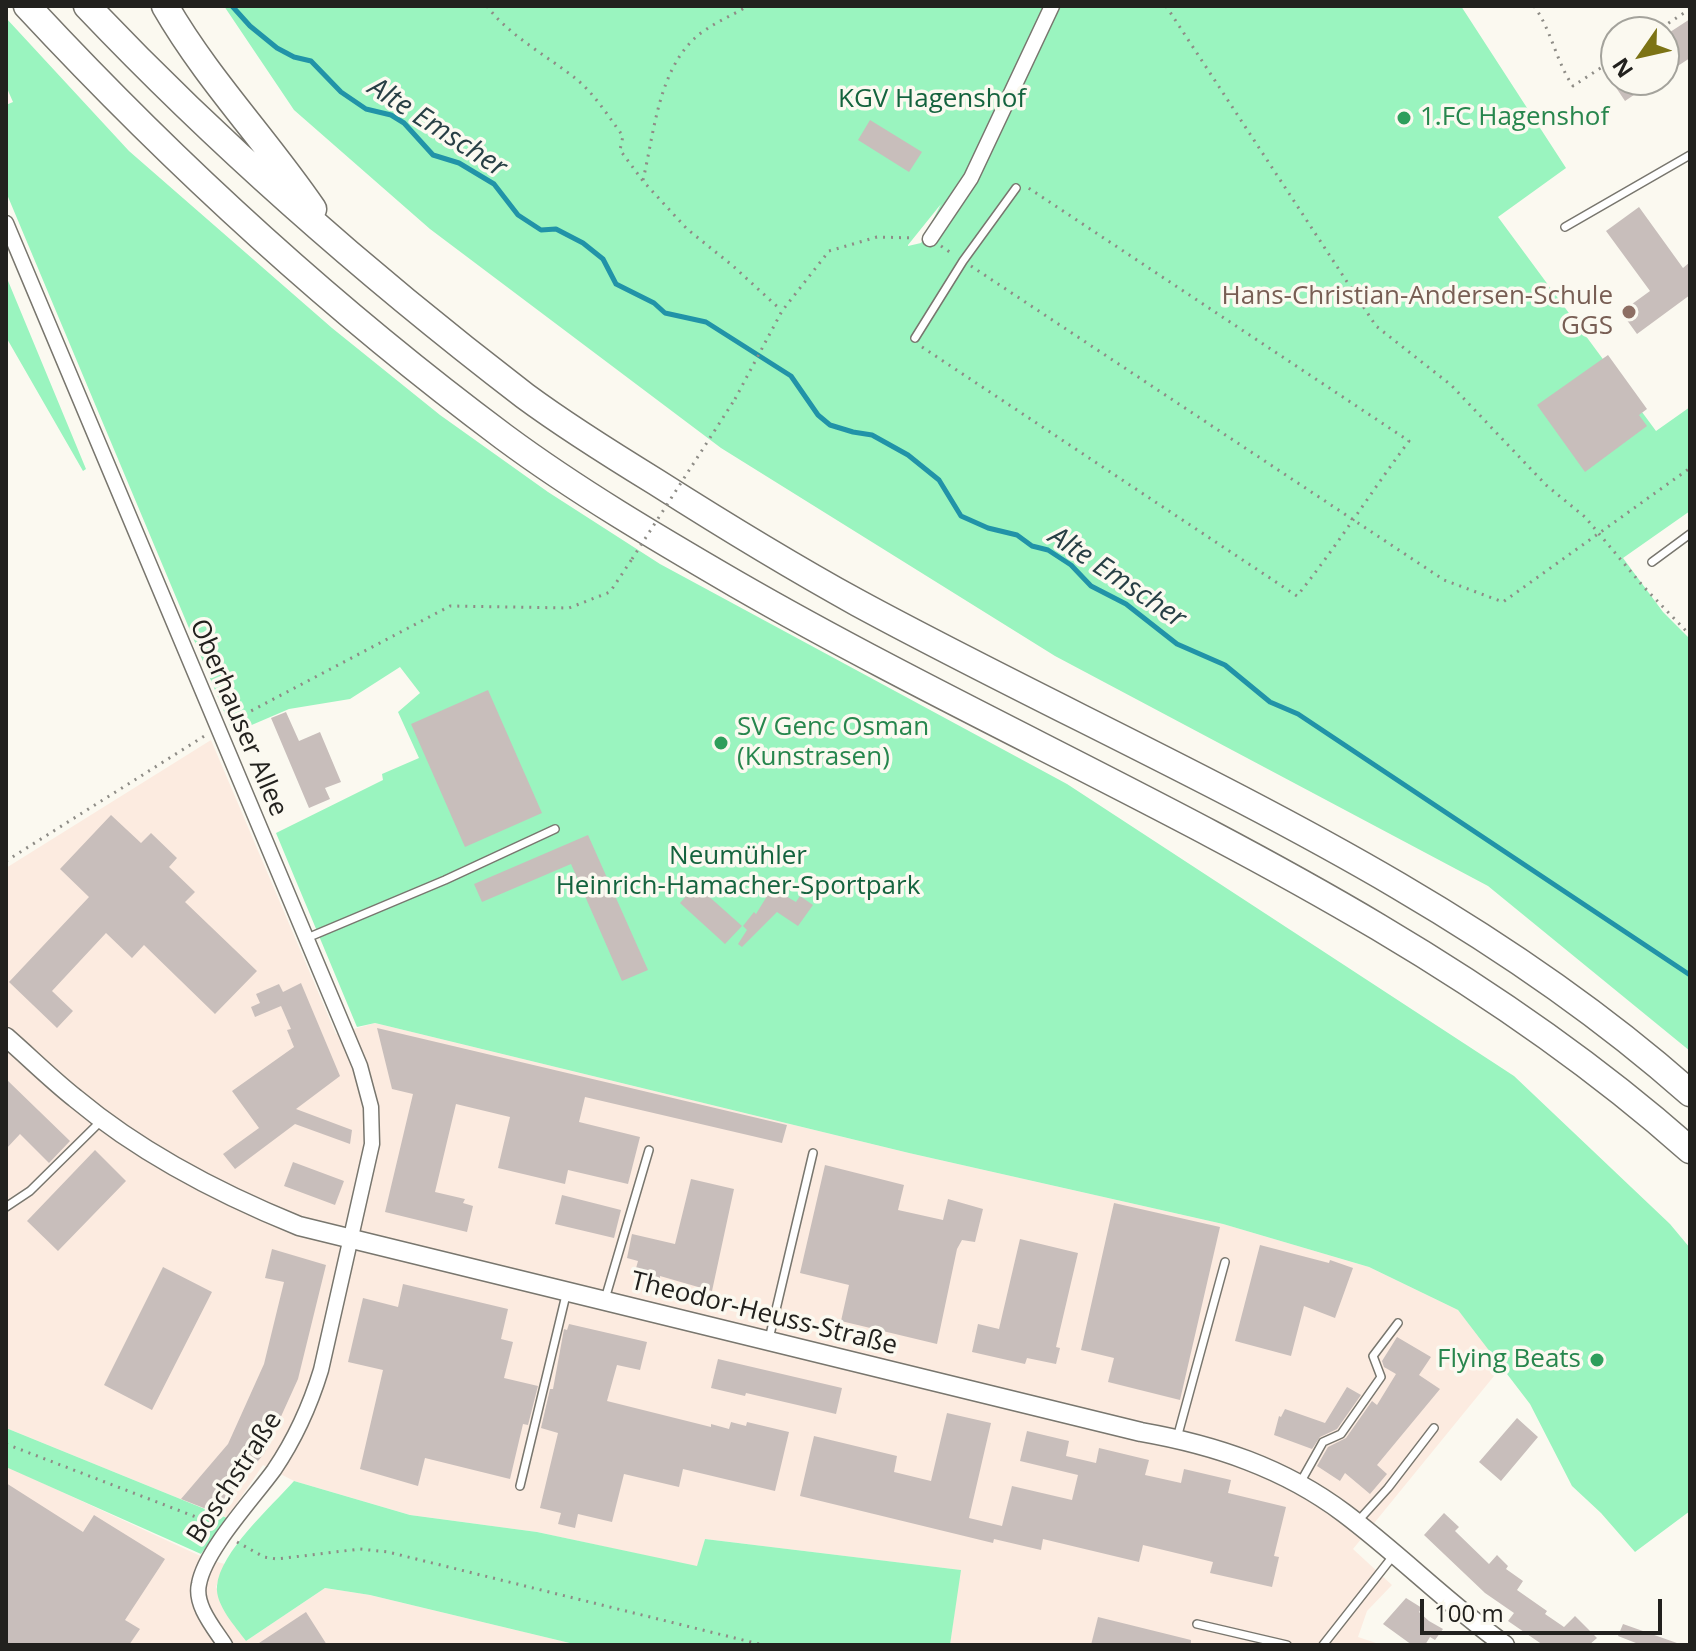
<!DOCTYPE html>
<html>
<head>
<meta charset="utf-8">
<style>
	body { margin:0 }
	#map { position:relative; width:1696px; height:1651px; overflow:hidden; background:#fbf9f0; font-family:"Open Sans",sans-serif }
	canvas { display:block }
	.frame { position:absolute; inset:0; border:8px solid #22211e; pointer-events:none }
	.north { position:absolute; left:1600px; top:16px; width:80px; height:80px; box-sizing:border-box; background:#fbf9f0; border:2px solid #a4a39c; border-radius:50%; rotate:236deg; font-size:22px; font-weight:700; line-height:32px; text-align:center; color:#22211e }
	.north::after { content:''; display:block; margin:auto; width:28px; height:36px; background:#7c7315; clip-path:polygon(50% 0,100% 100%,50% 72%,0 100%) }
	.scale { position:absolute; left:1420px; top:1599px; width:242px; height:36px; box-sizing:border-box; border:4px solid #22211e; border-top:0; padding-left:10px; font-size:24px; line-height:28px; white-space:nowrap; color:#22211e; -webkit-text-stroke:6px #fbf9f0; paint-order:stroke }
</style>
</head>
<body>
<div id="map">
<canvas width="1696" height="1651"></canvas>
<div class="frame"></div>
<div class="north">N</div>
<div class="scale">100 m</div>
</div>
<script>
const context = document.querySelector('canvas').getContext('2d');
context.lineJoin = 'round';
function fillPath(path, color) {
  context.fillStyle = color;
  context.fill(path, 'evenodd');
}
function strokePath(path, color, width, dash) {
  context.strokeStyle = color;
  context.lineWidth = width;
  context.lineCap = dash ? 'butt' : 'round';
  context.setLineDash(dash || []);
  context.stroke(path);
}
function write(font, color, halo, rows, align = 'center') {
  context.font = font + ' "Open Sans",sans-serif';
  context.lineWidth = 7;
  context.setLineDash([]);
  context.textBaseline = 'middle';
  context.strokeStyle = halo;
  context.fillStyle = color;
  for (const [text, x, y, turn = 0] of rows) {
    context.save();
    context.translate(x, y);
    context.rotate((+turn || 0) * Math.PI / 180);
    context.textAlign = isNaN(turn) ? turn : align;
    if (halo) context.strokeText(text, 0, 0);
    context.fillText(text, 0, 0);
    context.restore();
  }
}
fillPath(new Path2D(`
	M211,740l125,294 39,-11 534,130 314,71 146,43 89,43 45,55 -150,184 39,36 -25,26 -9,26 24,8h-432l10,-75 -255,-31 -7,28 -161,-35 -127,-17 -116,-34 -31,-16 -36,53 -221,-90v-560z
	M6,1466l203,94 16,4 -9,23 30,54 79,-53 45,7 208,50h-572z`), '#fcebe0');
fillPath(new Path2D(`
	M224,6h1237l105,162 -68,49 158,214 34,-24v104l-67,47 40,54 27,27v412l-202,-165 -433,-230 -334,-208 -291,-219 -136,-119zM941,204l-20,39 -13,3v-1z
	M6,18l123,133 203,177 108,87 108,77 112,72 407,220 447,292 156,148 20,24v263l-55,41 -34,-39 -29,-27 -42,-82 -72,-94 -89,-43 -146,-43 -314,-71 -534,-130 -18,4 -81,-194 107,-53 -1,-6 37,-16 -21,-46 22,-19 -20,-26 -50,32 -61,10 -56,24 -227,-541v-87l7,-3 -7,-16z
	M6,276l80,193 -3,2 -77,-134z
	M6,1428l221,90 -26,36 -195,-87z
	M294,1481l116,34 127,17 160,34 8,-27 256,31 -11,75h-372l-208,-50 -45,-7 -79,53c-10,-14 -31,-36 -29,-55 3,-34 54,-79 77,-105z`), '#9af4bf');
strokePath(new Path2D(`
	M232,6l18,20 27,22 17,9 17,4 30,31 25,17 25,6 13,8 29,32 26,8 35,21 24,31 23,15 15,-1 27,14 20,16 13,25 38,19 11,10 41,9 85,54 27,39 12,10 23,7 19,3 36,20 31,25 22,36 27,12 29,7 15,11 16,4 23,15 20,21 35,18 51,40 48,21 45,37 28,12 392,261`), '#2193a8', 5);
fillPath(new Path2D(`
	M1690,19v39l-26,17v-39z
	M1611,80h45l-31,21z
	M870,120l52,32 -13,20 -51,-32z
	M1639,207l44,61 7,-6v33l-53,39 -16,-22 29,-21 -44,-60z
	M1608,355l39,54 -8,6 8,11 -62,46 -48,-67z
	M488,690l54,123 -77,34 -54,-123z
	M286,712l13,29 21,-9 21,50 -16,6 5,11 -21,9 -38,-90z
	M111,815l30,28 10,-10 26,25 -8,9 26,25 -10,10 72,69 -42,43 -71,-69 -12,13 -26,-25 -54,58 21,20 -16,17 -48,-46 80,-85 -29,-28z
	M588,835l60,135 -26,11 -51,-117 -89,38 -8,-18z
	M696,885l46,41 -17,18 -45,-41z
	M772,888l24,14 4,-6 13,9 -15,21 -21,-14 -35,35 -4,-3 9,-14 -4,-4 11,-14 2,2z
	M301,983l39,93 -44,33 56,21 -2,14 -55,-20 -60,45 -12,-15 36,-26 -27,-37 62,-44 -7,-17 4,-1 -10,-23 -26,11 -4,-10 9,-4 -4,-9 23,-10 4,8z
	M377,1028l410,97 -5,18 -197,-46 -6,25 61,15 -12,47 -60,-14 -3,14 -67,-16 12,-51 -54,-13 -21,88 30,7 -2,4 10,3 -6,26 -82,-20 28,-118 -21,-5z
	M6,1079l64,62 -21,22 -29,-29 -14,15z
	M95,1150l31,31 -68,70 -31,-30z
	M293,1162l51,19 -9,24 -51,-19z
	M825,1165l79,20 -6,25 45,10 5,-21 35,10 -8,33 -13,-2 -5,9 -20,95 -96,-23 8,-36 -49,-12z
	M691,1179l43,10 -22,102 -52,-15v2l-25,-6 3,-11 -11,-3 5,-24 43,10z
	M562,1195l59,15 -7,28 -59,-14z
	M1114,1203l106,24 -40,173 -72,-18 6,-24 -33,-8z
	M1020,1239l58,14 -22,94 4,1 -4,16 -29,-6 -2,6 -53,-12 6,-28 21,5z
	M1260,1245l69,18 1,-3 23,8 -18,50 -31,-12 -13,50 -56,-15z
	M272,1249l54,16 -28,114 -34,75 -50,58 -33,-13 47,-55 36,-80 20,-82 -19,-4z
	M163,1267l49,25 -60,118 -48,-25z
	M403,1284l105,25 -7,30 12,3 -9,36 34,8 -10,39 -5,-1 -13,55 -85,-21 -7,28 -58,-17 23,-99 -35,-8 15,-64 35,9z
	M569,1324l78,18 -7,28 -23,-5 -10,36 104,26v-3l18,5 2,-7 15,4 1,-4 42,10 -14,59 -92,-22 -4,18 -55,-13 -12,48 -34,-8 -3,14 -17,-4 3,-11 -21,-5 18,-75 -17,-5 9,-39h3l11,-60 3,1z
	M1397,1337l34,20 -12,18 21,14 -63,76 10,9 -17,20 -25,-21 -5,8 -23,-15 11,-19 18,-9 26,-37 5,4 19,-31 -12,-7 -2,-6z
	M718,1359l124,29 -6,26 -90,-21 -1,3 -34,-8z
	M1347,1387l14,8 -24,34 -17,8 -8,12 -38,-14 5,-19 2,1 4,-8 40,14z
	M947,1413l44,10 -22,95 33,8 10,-40 60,14 6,-25 -58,-14 7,-30 42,10 -3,15 30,7 3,-15 50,12 -4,15 36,8 3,-14 47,11 -3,13 58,14 -12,49 5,1 -7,30 -62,-14 3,-11 -70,-17 -4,17 -96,-23 -2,11 -47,-11 -1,4 -193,-47 14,-60 83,20 -3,16 37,9z
	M1517,1418l21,19 -37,44 -22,-19z
	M6,1483l77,49 11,-17 71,44 -40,61 15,9 -11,16h-123z
	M1444,1513l15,14 -4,4 34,33 8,-9 11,11 -2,3 17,12 -6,9 30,21 -2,3 19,13 11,-11 22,22 -8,7h-46l-35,-24 6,-8 -29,-20 -61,-58z
	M1406,1598l16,10 -3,4 10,9 14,8 -8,11 -5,-3 -5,8h-13l-29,-21z
	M306,1612l21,33h-71z
	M1098,1617l93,23v5h-100z
	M1623,1624l54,19 -1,2h-35l-23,-9z`), '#c8bebb');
const service = new Path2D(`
	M1565,227l125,-72
	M915,338l48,-77 53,-73
	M1652,562l38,-28
	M307,938l138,-58 110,-51
	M6,1207l24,-16 71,-70
	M605,1299l44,-149
	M769,1339l44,-186
	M1177,1438l48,-176
	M1300,1483l23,-41 18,-8 40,-57 -8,-21 25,-33
	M520,1486l46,-191
	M1358,1521l30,-33 46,-60
	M1197,1624l90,21
	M1323,1645l70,-89`);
const minor = new Path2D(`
	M6,223l354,843 11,41 1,37 -51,226c-11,36 -26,69 -47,100 -21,29 -69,80 -75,114 -5,21 15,44 26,61
	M930,239l41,-61 81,-172`);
const tertiary = new Path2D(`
	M6,1037c23,20 45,42 69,61 67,56 145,96 224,128l842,206c74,13 143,36 203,81 56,42 105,92 161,132`);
const motorway = new Path2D(`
	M27,6c146,157 304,302 477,431 73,54 153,101 232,147 321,185 674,317 954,566
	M87,6c135,142 283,271 438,390 42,31 87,59 131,86 66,42 133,83 202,121 282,153 589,274 832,490
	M165,6c42,73 101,134 148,203`);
strokePath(service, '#78766e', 10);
strokePath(minor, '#78766e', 17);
strokePath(tertiary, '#78766e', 21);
strokePath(motorway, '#78766e', 29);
strokePath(new Path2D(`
	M487,6c20,28 60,50 88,72 19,15 33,38 48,58l-3,14 23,31 44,48 46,37 48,44
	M1166,6l210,320 75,59 95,100 39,32 57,68 48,50
	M1534,6c18,25 22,56 39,80l43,-28
	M1655,32l35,-23
	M643,180c11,-46 15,-108 52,-142 14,-13 36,-22 53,-32
	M941,246l13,9
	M971,266l473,314 59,22 187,-134
	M922,347l375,249c40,-50 74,-104 112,-155l-382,-254
	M735,399l47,-88 47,-60 48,-14 38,1
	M230,722l220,-116 119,2 41,-16 22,-33
	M6,861l200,-126
	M6,1444l190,73 18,10
	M237,1542l27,15 13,2 83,-10 28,3 375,93`), '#8e8c86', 3, [2, 6]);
strokePath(service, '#fff', 7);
strokePath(minor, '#fff', 14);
strokePath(tertiary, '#fff', 18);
strokePath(motorway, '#fff', 26);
strokePath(new Path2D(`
	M632,559l103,-160`), '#8e8c86', 3, [2, 6]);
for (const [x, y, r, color] of [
	[1404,118,8,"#2e9e5b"],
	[1629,312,8,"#8d6e63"],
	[721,743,8,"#2e9e5b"],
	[1597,1360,8,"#2e9e5b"]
]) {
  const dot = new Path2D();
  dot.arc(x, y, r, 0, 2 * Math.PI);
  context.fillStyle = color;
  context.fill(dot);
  strokePath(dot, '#fbf9f0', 3);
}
write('26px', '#14633e', '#fbf9f0', [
	["KGV Hagenshof",932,100],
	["Neumühler",738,857],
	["Heinrich-Hamacher-Sportpark",738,887]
]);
write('26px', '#27864d', '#fbf9f0', [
	["1.FC Hagenshof",1420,118],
	["SV Genc Osman",737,728],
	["(Kunstrasen)",737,758],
	["Flying Beats",1581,1360,"right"]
], 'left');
write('26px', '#785e54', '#fbf9f0', [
	["Hans-Christian-Andersen-Schule",1613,297],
	["GGS",1613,327]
], 'right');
write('26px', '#22211e', '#fbf9f0', [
	["Oberhauser Allee",238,718,67],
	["Theodor-Heuss-Straße",764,1314,14],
	["Boschstraße",235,1478,-57]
]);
write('italic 28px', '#273f45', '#fbf9f0', [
	["Alte Emscher",437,128,33],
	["Alte Emscher",1117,578,34]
]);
</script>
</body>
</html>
